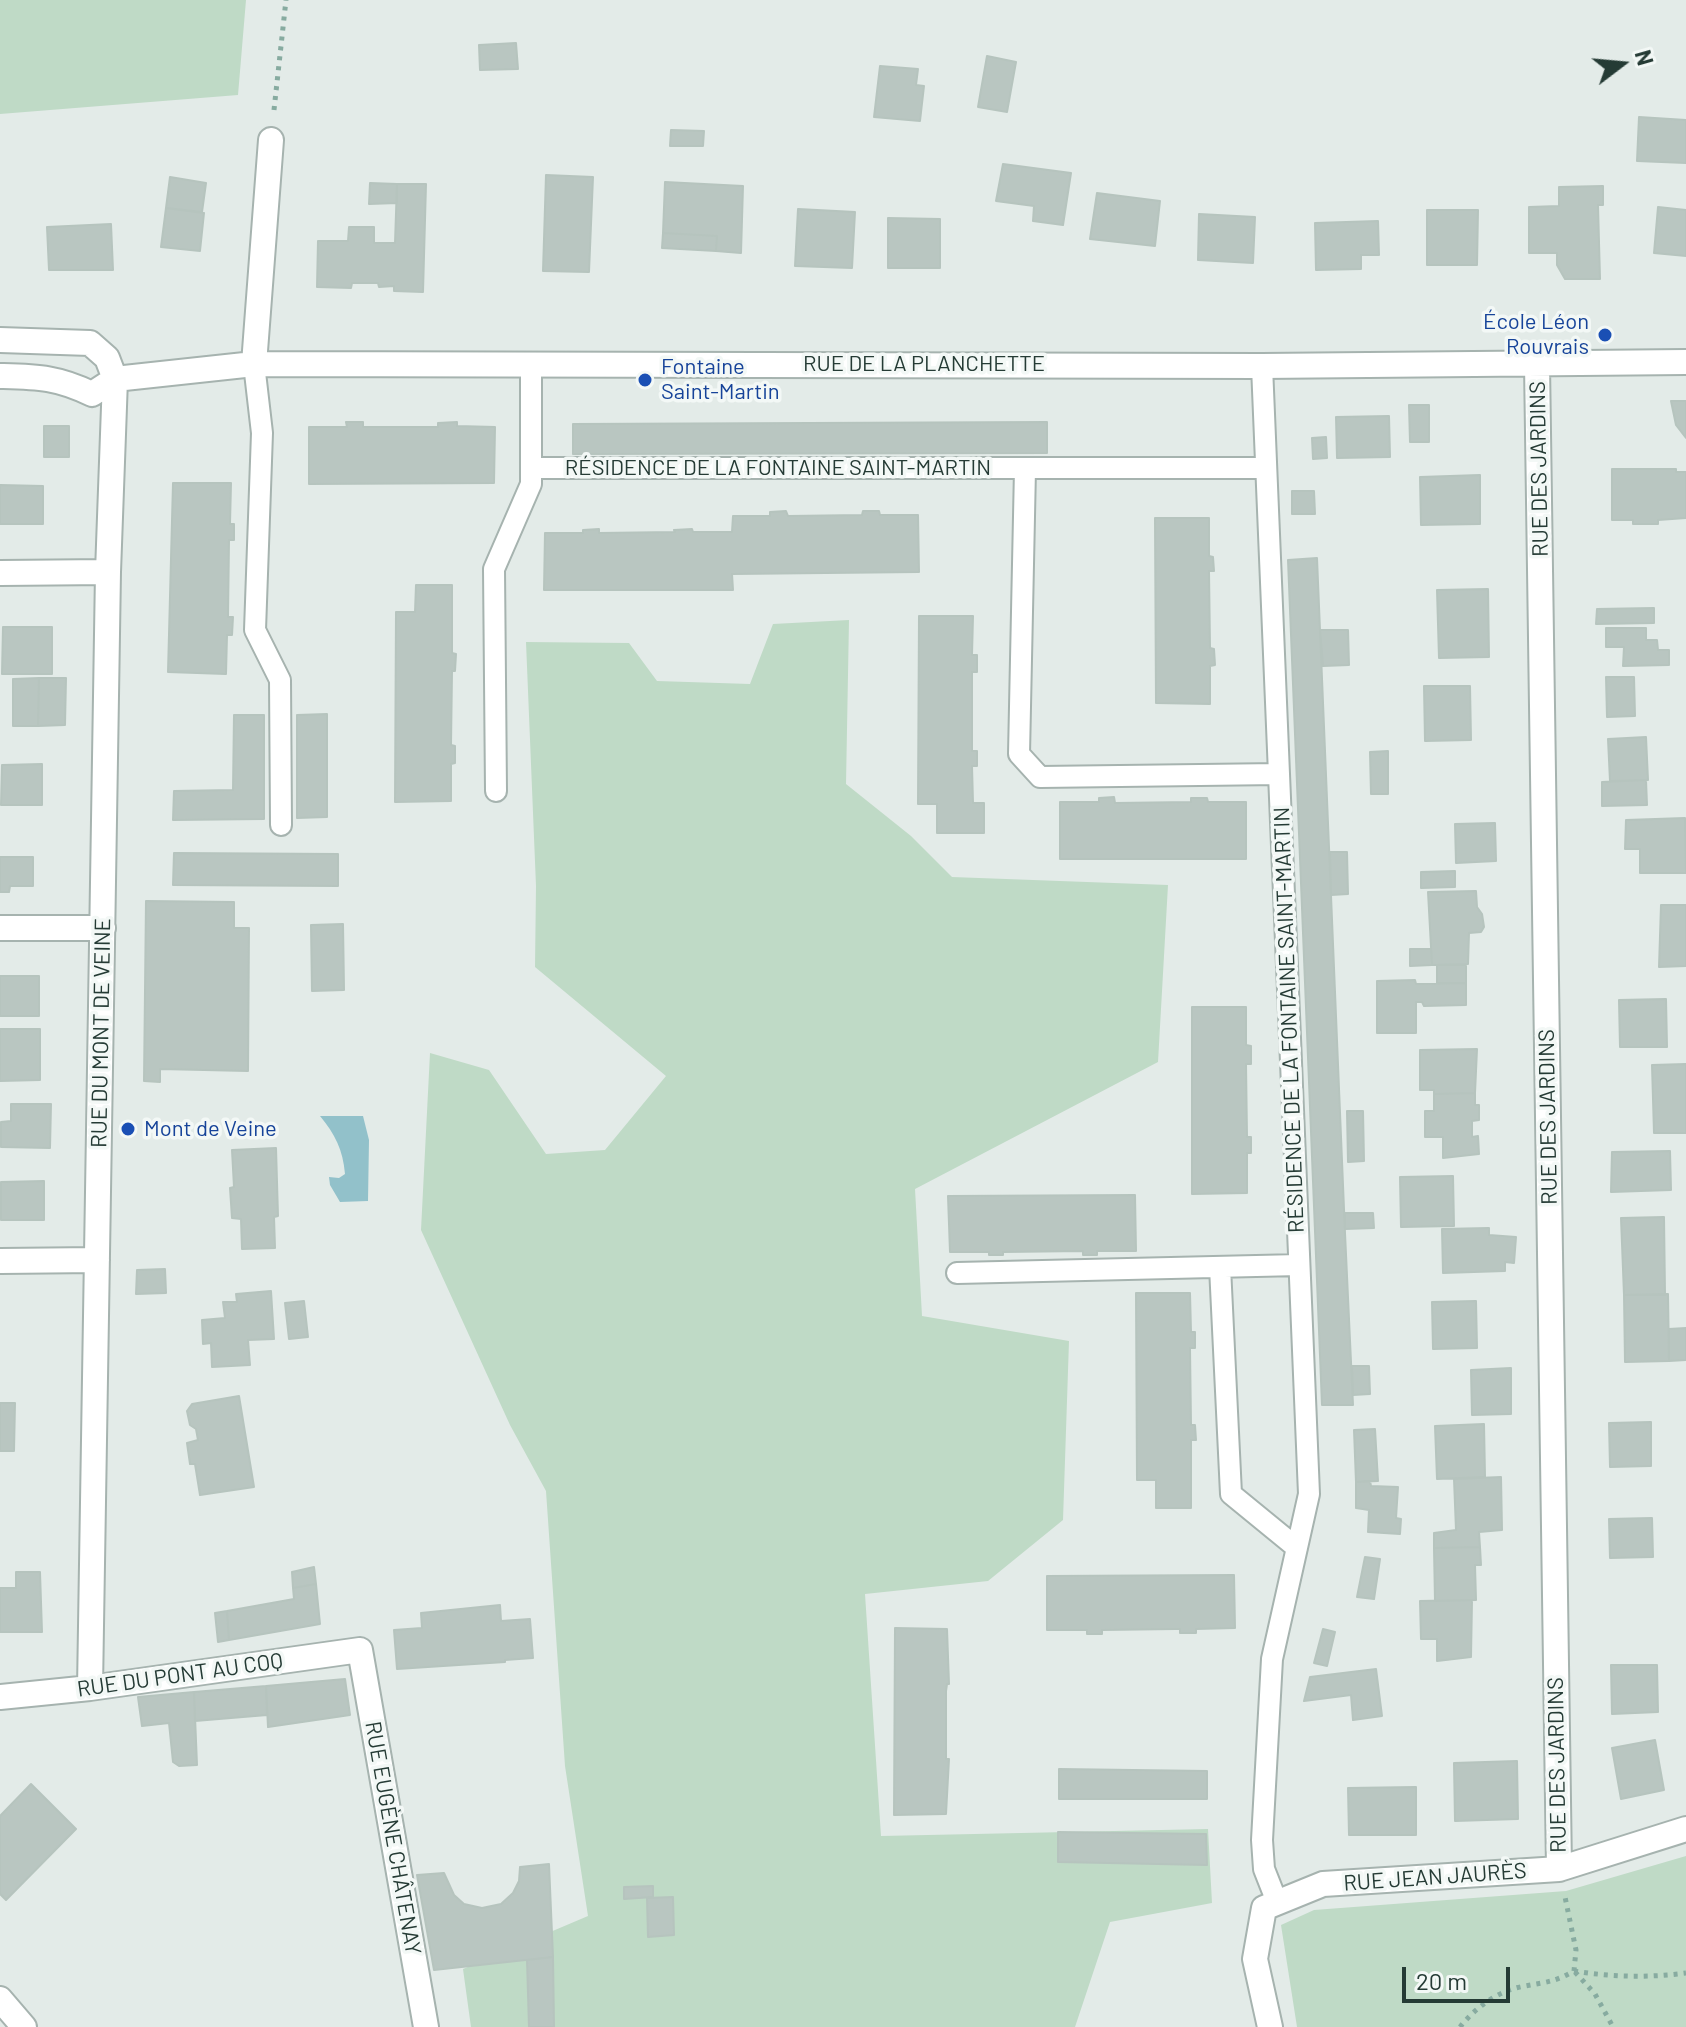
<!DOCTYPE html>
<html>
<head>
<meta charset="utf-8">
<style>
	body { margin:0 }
	#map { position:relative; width:1686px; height:2027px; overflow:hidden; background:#e3ebe8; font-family:Barlow,sans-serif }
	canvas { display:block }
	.north { position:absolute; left:1582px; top:24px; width:80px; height:80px; -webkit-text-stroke:6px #f3f8f6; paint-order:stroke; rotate:74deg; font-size:22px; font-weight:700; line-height:32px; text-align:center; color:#253b35 }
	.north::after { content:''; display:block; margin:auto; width:28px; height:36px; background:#253b35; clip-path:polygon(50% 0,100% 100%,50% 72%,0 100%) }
	.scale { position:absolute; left:1402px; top:1967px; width:108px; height:36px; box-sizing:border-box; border:4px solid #253b35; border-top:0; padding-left:10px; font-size:24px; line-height:28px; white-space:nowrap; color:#253b35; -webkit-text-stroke:6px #f3f8f6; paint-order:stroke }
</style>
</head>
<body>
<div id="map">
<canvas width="1686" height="2027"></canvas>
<div class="north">N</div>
<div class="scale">20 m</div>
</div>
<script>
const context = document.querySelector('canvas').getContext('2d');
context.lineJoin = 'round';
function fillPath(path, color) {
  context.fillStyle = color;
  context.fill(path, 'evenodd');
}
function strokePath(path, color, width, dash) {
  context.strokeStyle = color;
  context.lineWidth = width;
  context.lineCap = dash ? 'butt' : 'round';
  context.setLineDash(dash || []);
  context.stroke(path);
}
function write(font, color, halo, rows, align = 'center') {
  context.font = font + ' Barlow,sans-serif';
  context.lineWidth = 7;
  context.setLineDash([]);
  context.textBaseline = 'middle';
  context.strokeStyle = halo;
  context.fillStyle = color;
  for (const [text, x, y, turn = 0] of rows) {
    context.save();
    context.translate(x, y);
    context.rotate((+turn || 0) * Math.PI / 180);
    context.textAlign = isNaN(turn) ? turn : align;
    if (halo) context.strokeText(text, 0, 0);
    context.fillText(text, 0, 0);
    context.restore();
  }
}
fillPath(new Path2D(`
	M0,0h246l-8,95 -238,19z
	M849,620l-3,164 65,52 41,41 216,8 -10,177 -243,127 7,127 147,25 -6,179 -75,61 -123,13 16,242 327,-7 4,74 -102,19 -35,105h-604l-8,-58 125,-53 -23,-150 -19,-275 -36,-66 -89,-195 9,-177 59,17 57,84 59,-4 61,-74 -131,-109 1,-81 -10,-244 103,1 28,38 93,3 23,-60z
	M1686,1856v171h-389l-16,-102 33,-15 252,-19z`), '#bfdac6');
fillPath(new Path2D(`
	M320,1116h43l6,24 -1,61 -28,1 -10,-17 -1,-8 10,1 6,-4c-2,-24 -10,-40 -25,-58z`), '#92c1ca');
const building = new Path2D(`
	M516,43l2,26 -38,1 -1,-25z
	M987,56l29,6 -9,50 -29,-5z
	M880,66l38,3 -2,16 8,1 -4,35 -46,-4z
	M1639,117l47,3v43l-49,-2z
	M671,130l33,1 -1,15h-33z
	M1003,164l68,9 -8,52 -30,-4 1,-15 -38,-5z
	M546,175l47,2 -4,95 -46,-1z
	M170,177l36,6 -4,29 -36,-4z
	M665,182l78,4 -2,67 -25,-2 1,-15 -54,-3z
	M370,183l27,1v19l-28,1z
	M397,184h29l-3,108 -29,-1v-5l-15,1 -1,-4h-26l-1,5 -34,-1 1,-46h30l1,-14h25v16h21z
	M1603,186v19h-5l2,74h-35l-8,-14v-12h-28v-46l30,-1v-19z
	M1097,193l63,8 -5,45 -65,-7z
	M1658,207l28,3v46l-32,-3z
	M166,208l38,5 -4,38 -39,-4z
	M798,209l57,3 -3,56 -57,-2z
	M1427,210h51l-1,55h-50z
	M1199,214l56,3 -2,46 -55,-3z
	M888,218l52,1v49h-52z
	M1378,221l1,34h-18v14l-45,1 -1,-47z
	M111,224l2,46h-64l-2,-43z
	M663,233l54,3 -1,15 -54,-3z
	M1671,401h15v37l-10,-13z
	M1409,405h20v37h-19z
	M1389,416l1,41 -53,1 -1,-41z
	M346,422h17v5h75v-4l19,-1v4l38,1 -1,56 -185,1v-57h38z
	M1047,422v31l-474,1v-30z
	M44,426h25v31h-25z
	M1326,437l1,21 -14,1 -1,-21z
	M1612,469h64v3h10v46l-28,2v4h-25v-4h-21z
	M1480,475v49l-59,1 -1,-48z
	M173,483h58l-1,41h4v16h-5l-1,77h5l-1,18h-5l-1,39 -58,-2z
	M0,485l43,1v38h-43z
	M1292,491h22l1,23h-23z
	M786,511l2,5 74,-1 1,-4h16l1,4h38l1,57 -187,2 1,16h-189l1,-57h38v-3l16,-1v4l76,-1 -1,-2 18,-1 1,3h39l1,-16h37v-4z
	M1155,518h54v38l4,1 1,14h-5l1,77 4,1 1,16 -5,1v38l-54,-1z
	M1317,558l28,675 8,172h-31l-34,-845z
	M416,585h36v68l4,1 -1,17h-3l-1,74 4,1v17l-4,1v37l-56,1 1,-190h19z
	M1488,589l1,68 -50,1 -2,-68z
	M1654,608v15l-58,1 1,-15z
	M919,616h54l-1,39h5v17h-5v79h5v15h-5l1,37h11v30h-47v-29h-19z
	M3,627h49v47h-50z
	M1606,628h40v12h11l1,10h11v15l-46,1 1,-19h-18z
	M1320,630h28l1,35 -26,1z
	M1606,677h28l1,39 -28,1z
	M39,678h27l-1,47 -27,1z
	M39,678l-1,48h-25v-47z
	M1424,686h46l1,54 -46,1z
	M327,714v103l-30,1v-103z
	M234,715h30v104l-91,1 1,-29 59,-1z
	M1646,737l2,43 -38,1 -2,-42z
	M1388,751v43h-17l-1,-42z
	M42,764v41h-41l1,-40z
	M1646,780l1,25 -45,1v-24z
	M1114,797l1,6 76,-1v-4h16l1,4h38v57h-186v-57h39v-4z
	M1685,818l1,55h-46v-24h-15l1,-29z
	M1495,823l1,38 -40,2 -1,-39z
	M1330,852h17l1,42 -17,1z
	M174,853l164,1v32l-165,-1z
	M0,857h33v29h-23l-1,6h-9z
	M1455,871v16l-34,1v-16z
	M1476,891l1,16 5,7 2,13 -3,5 -12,1 -1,31 -36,1 -4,-73z
	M146,901l88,1v26h15l-1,143 -88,-2v13l-16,-1z
	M1661,905h25v61l-27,1z
	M343,924l1,66 -32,1 -1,-66z
	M1410,949h21l1,16 -22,1z
	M1437,965h29v18h-29z
	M0,976h39v40h-39z
	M1415,980l1,4 50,-1v22l-42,1 -2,-4h-6v31h-39v-52z
	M1666,999l1,48h-47l-1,-47z
	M1192,1007h54v38l5,1v18h-5l1,73h4v16h-4v40l-55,1z
	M0,1029h40v51l-40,1z
	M1477,1049l-2,44 -41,1v-4h-14v-40z
	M1686,1064v69h-32l-2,-68z
	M1475,1093v12h4v15l-7,1v16l6,-1 1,18 -36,4v-21h-18v-26h9v-17z
	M11,1104h40l-1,44 -49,-1v-25l10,-1z
	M1347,1111h16l1,50 -16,1z
	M276,1148l2,68 -4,1 1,31 -33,1 -1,-30 -9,-1 -2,-30 4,-1 -2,-37z
	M1670,1151l1,39 -60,2 1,-40z
	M1453,1176l1,50 -53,1 -1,-50z
	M44,1181v39h-43v-38z
	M1135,1195l1,56h-39v4h-14v-4l-80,1v3h-14v-3h-39l-2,-56z
	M1345,1213h28l1,15 -29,1z
	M1664,1217l1,78h-41l-3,-77z
	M1489,1228v7l27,2 -2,26 -9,-1v9l-62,2 -1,-44z
	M165,1269l1,24 -30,1 1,-24z
	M271,1291l3,48 -26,1 2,25 -38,2 -1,-24 -8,1 -1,-24 23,-2 -2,-16h14l-1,-8z
	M1136,1293h54l1,39h4v16h-5l1,77h4l1,15h-5v68h-35v-28h-19z
	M1668,1294l1,67 -44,1 -1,-67z
	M304,1301l4,36 -19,2 -4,-36z
	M1476,1301l1,47 -44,1 -1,-47z
	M1686,1328v32l-17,1v-32z
	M1352,1366h17l1,28 -17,1z
	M1511,1368v46l-39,1 -1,-45z
	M239,1396l15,91 -54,8 -5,-31h-5l-3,-21 11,-3 -2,-11 -6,-4 -3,-14 5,-7z
	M0,1403h15l-1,48h-14z
	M1651,1422v44l-41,1 -1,-44z
	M1484,1424l1,53 -48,2 -2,-53z
	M1375,1429l3,52 -22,1 -2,-52z
	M1501,1477l1,53 -23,2 1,15 -46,1v-15l22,-3 -2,-51z
	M1370,1481l1,5 27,1 -2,31 5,1 -1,15 -32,-2 1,-22 -13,-2v-26z
	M1652,1518l1,39 -43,1 -1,-39z
	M1480,1547l1,18h-6l1,35 -41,1 -1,-53z
	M1365,1557l15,2 -6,40 -17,-2z
	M314,1567l2,17 -23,4 -1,-16z
	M16,1572h24l2,60h-42v-44h16z
	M1234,1575l1,53 -39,1v4h-16v-4h-4l-74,1v4h-15v-4h-40v-54z
	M316,1584l4,40 -91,16 -2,-29 67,-12 -1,-11z
	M1472,1600l-1,57 -34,4v-22h-16l-1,-38z
	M500,1605l1,16 29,-2 3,39 -28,2v2l-108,7 -3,-39 28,-2 -1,-15z
	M227,1611l2,29 -11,2 -3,-29z
	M895,1628l52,1 2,55h-2l-1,7v68h3l-3,55 -52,1z
	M1323,1629l12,3 -8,34 -13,-3z
	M1611,1665h46l1,47 -46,2z
	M1376,1669l6,47 -29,4 -2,-25 -47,6 6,-24z
	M345,1679l5,36 -82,12 -2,-41z
	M266,1686l1,29 -72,6 -1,-29z
	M194,1692l3,73 -18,1 -6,-4 -4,-39 -27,3 -4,-29z
	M1655,1740l9,50 -43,9 -9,-51z
	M1517,1761l1,58 -63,2 -1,-58z
	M1059,1769l148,2v28h-148z
	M31,1784l45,45 -70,71 -6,-6v-78z
	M1416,1787v48h-67l-1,-47z
	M1058,1832l148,2 1,31 -149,-3z
	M549,1864l4,93 -119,13 -17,-95 27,-2 10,22 10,9 18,4 19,-4 12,-11 6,-12 1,-14z
	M653,1886v11l-29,2v-12z
	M673,1897l1,38 -26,2 -1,-39z
	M553,1957l1,70h-25l-2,-67z`);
fillPath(building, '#b9c6c1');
strokePath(building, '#b6c4be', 2);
const service = new Path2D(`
	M254,364l8,69 -7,197 25,50 1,145
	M1262,366l47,1128 -37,165 -10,181 2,29 13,33
	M531,468h735
	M1025,469l-6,285 21,23 239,-3
	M496,791l-2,-222 37,-85v-121
	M1220,1267l11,227 66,54
	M957,1273l342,-8`);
const minor = new Path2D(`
	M0,340l90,3 17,15 8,21 -7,193 -18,1116
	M254,364l17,-224
	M1537,364l22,1505
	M0,376c38,1 57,1 92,18l23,-15 139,-15 1008,2 424,-4
	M0,573l108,-1
	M0,928h103
	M0,1261l97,-1
	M0,1697l90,-9 270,-38 66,377
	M0,1999l24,28
	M1270,2027l-15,-68 9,-51 59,-24 236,-15 127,-40`);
strokePath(service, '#a6b3af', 24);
strokePath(minor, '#a6b3af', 28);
strokePath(new Path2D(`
	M274,110l12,-110
	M1574,1971c38,6 74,7 112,2
	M1575,1972l20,22 18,33
	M1460,2027c16,-20 39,-37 65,-41 21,-4 30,-4 49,-15l2,-21 -11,-53`), '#87aba0', 5, [4, 6]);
strokePath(service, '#fff', 20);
strokePath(minor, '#fff', 24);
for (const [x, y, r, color] of [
	[1605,335,8,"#1a4fb4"],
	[645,380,8,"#1a4fb4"],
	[128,1129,8,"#1a4fb4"]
]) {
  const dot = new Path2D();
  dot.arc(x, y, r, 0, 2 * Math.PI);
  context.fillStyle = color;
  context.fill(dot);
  strokePath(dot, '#f3f8f6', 3);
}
write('22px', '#164399', '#f3f8f6', [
	["École Léon",1589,322,"right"],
	["Rouvrais",1589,347,"right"],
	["Fontaine",661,367],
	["Saint-Martin",661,392],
	["Mont de Veine",144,1129]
], 'left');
write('22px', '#253b35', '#f3f8f6', [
	["RUE DE LA PLANCHETTE",924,364],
	["RÉSIDENCE DE LA FONTAINE SAINT-MARTIN",778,468],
	["RUE DES JARDINS",1539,469,-91],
	["RÉSIDENCE DE LA FONTAINE SAINT-MARTIN",1289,1020,-92],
	["RUE DU MONT DE VEINE",101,1033,-89],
	["RUE DES JARDINS",1548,1117,-91],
	["RUE DU PONT AU COQ",180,1675,-8],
	["RUE DES JARDINS",1557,1765,-91],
	["RUE EUGÈNE CHÂTENAY",393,1838,80],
	["RUE JEAN JAURÈS",1435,1877,-4]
]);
</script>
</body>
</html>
